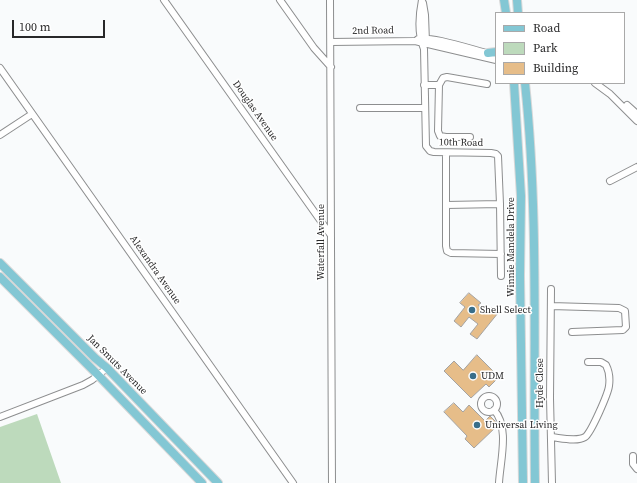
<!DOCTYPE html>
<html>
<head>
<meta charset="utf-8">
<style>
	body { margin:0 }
	#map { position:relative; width:637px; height:483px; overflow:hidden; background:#f9fbfc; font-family:"Source Serif 4",serif }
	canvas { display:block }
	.legend { position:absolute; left:495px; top:12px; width:130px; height:72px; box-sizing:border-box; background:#fff; border:1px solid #a9a9a9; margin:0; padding:5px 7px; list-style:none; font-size:12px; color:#282829 }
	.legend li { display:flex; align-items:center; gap:8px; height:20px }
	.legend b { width:20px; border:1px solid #a9a9a9 }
	.scale { position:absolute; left:12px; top:20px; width:93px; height:18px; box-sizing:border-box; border:2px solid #282829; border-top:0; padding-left:5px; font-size:12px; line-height:14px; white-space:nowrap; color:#282829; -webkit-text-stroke:3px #fff; paint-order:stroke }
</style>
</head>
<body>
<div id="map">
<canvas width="637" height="483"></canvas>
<ul class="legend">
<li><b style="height:5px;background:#83c7d4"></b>Road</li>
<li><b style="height:11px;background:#bddabc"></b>Park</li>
<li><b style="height:11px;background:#e6bd89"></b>Building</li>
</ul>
<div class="scale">100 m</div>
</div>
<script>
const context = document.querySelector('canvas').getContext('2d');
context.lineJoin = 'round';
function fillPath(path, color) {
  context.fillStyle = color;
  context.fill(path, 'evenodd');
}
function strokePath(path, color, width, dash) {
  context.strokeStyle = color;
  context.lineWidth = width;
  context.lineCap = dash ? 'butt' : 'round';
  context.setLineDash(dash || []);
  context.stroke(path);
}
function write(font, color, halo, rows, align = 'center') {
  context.font = font + ' "Source Serif 4",serif';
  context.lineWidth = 3;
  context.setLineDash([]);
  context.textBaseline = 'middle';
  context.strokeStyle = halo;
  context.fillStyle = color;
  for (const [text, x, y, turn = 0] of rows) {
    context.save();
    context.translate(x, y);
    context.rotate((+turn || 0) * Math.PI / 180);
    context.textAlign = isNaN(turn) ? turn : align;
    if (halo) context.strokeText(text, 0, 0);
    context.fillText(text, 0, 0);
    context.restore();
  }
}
fillPath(new Path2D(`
	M37,414l24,69h-61v-56z`), '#bddabc');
const building = new Path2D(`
	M469,293l12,10 -3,2 10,8 4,-6 6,6 -21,26 -7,-5 8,-10 -9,-7 -8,10 -7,-6 11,-14 -5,-4z
	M477,355l22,22 -10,10 -3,-3 -15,14 -27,-27 10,-10 9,9z
	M454,403l9,9 6,-7 16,16 5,-5 6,6 1,4 -23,22 -9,-9 2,-3 -23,-24z`);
fillPath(building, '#e6bd89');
strokePath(building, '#a4a3a2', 1);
const minor = new Path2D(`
	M164,0l166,234
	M280,0l34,48 17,19
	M330,0l2,483
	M422,0c-3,15 -4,35 2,49l2,97 4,5 4,1 57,1 5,1 2,2 2,48 1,72
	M423,3l2,12 1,27
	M418,39c11,-4 59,12 73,15
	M331,42l84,-1 81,19
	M0,68l293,415
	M595,83l15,11 27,27
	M424,85h15l4,-7 4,-1 40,7
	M439,85l-1,46 2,5 6,1h24
	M627,105l10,9
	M360,108h64
	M0,135l32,-21
	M446,153v93l1,5 4,2 50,1
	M610,181l27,-14
	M446,205l54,-1
	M551,289l-1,109 2,85
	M551,306l68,2 6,3 1,16 -3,3 -51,2
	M481 404a8 8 0 1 1 16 0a8 8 0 1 1-16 0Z
	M494,410c16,17 6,52 5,73
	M0,417l83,-32 9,-5 15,-12
	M551,437c10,1 26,5 34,0 6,-4 23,-43 24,-51 1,-7 0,-15 -3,-21l-5,-3h-13
	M633,456v8l4,5`);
const major = new Path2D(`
	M504,0l2,13
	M517,0l1,13
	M488,53l8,-1
	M514,83l7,113 -1,80 3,207
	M525,83c14,133 8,267 10,400
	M0,263l95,95 12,10 111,115
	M0,277l98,98 104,108`);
strokePath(minor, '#8d8e8f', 8);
strokePath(major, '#d8d8d8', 10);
strokePath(minor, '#fff', 6);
strokePath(major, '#83c7d4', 8);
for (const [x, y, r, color] of [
	[472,310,4,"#396e8a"],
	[473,376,4,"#396e8a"],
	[477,425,4,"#396e8a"]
]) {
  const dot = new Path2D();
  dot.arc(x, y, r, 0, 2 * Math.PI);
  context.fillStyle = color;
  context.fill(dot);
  strokePath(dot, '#fff', 1.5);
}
write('10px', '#282829', '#fff', [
	["2nd Road",373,31,-1],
	["Douglas Avenue",255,111,55],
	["10th Road",461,143,1],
	["Waterfall Avenue",321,242,-90],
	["Winnie Mandela Drive",511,247,-90],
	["Alexandra Avenue",155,270,55],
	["Jan Smuts Avenue",117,365,45],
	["Hyde Close",540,383,-90]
]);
write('10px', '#282829', '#fff', [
	["Shell Select",480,310],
	["UDM",481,376],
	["Universal Living",485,425]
], 'left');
</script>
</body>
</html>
